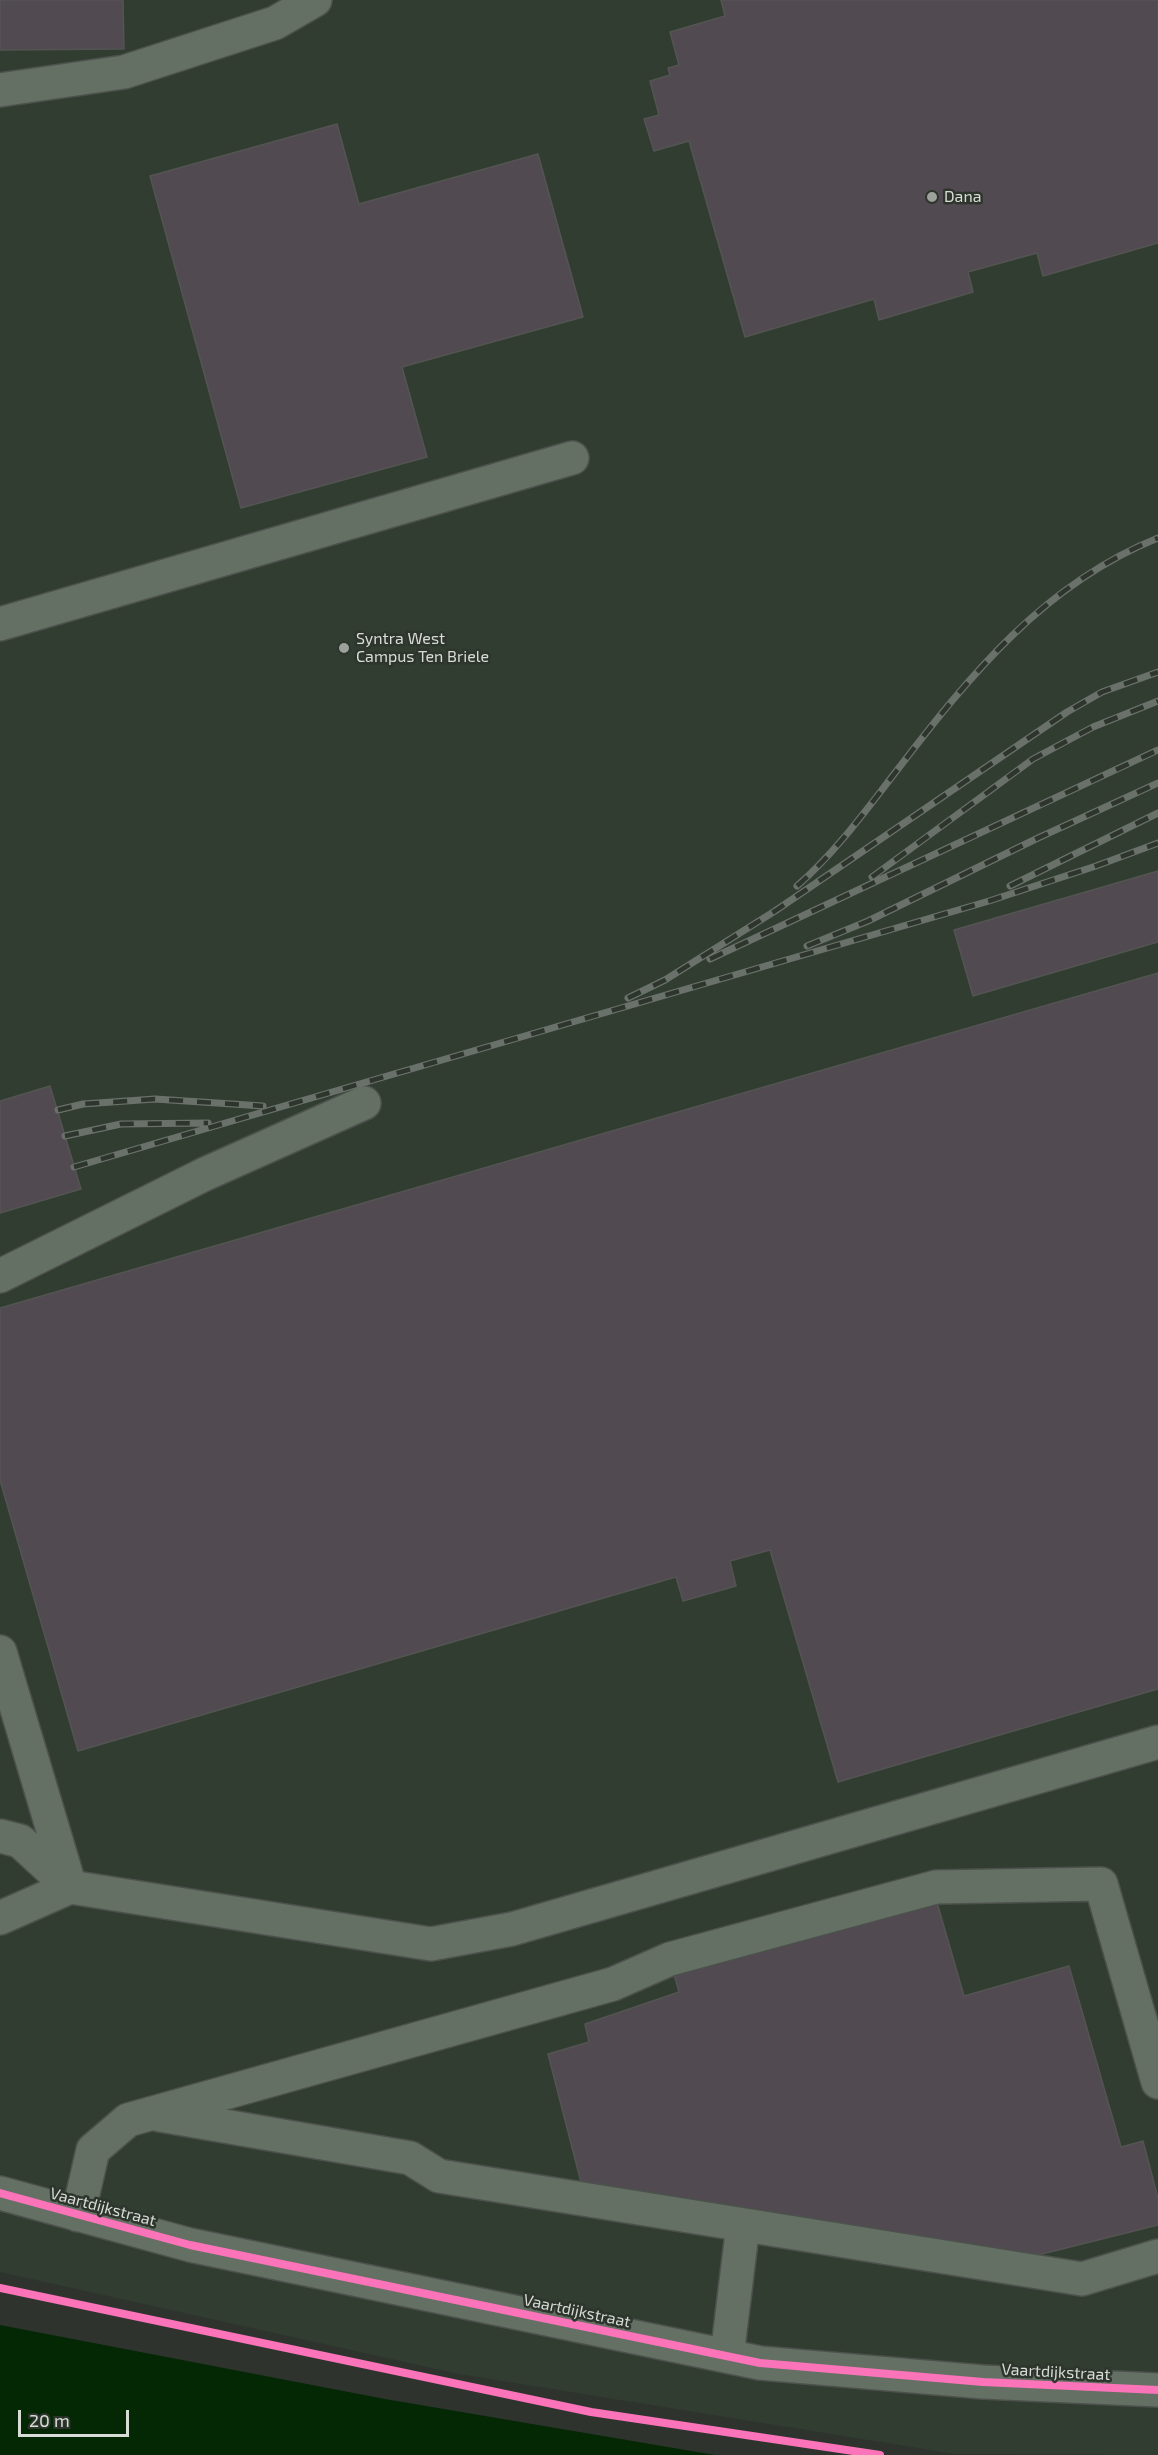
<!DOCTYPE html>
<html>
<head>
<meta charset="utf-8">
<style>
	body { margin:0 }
	#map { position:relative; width:1158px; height:2455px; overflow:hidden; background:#2e332e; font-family:"Exo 2",sans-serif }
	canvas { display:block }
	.scale { position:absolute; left:18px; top:2410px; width:111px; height:27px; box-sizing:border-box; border:3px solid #d7dcd6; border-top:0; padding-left:8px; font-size:18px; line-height:21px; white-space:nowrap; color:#d7dcd6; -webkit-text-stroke:4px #2d352c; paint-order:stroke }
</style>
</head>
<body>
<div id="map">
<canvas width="1158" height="2455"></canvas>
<div class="scale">20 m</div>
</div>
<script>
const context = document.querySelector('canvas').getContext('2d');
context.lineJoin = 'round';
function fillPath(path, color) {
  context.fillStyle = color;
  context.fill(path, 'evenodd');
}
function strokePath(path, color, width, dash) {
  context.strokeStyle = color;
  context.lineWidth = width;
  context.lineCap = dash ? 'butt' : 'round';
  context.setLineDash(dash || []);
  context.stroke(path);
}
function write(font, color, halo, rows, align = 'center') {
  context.font = font + ' "Exo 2",sans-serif';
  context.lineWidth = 5;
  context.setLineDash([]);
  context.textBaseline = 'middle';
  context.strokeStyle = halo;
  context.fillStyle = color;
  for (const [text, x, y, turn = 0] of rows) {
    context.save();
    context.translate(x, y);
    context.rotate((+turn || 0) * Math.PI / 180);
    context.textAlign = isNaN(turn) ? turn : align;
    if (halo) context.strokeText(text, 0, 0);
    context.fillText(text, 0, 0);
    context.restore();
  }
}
fillPath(new Path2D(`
	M0,0h1158v2455l-203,-1 -496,-80 -459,-102z`), '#313d30');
fillPath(new Path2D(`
	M0,2325l385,74 330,56h-715z`), '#042804');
const building = new Path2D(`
	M0,0h123l1,49 -124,1z
	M721,0h437v243l-115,33 -6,-23 -69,19 5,20 -94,28 -5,-21 -129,38 -56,-196 -35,10 -10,-32 15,-4 -9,-34 20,-6 -2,-7 11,-3 -9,-33 55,-16z
	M337,124l22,80 179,-50 45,163 -181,50 25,90 -186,51 -91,-332z
	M1158,871v71l-185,54 -19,-66z
	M1158,973v716l-320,93 -68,-232 -40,11 6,25 -53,15 -7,-24 -598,174 -78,-271v-172z
	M50,1086l31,103 -81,24v-112z
	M936,1899l28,97 105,-30 52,181 22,-6 15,57v27l-140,35 -434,-66 -36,-140 41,-12 -4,-18 94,-32 -6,-21z`);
fillPath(building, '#514b51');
strokePath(building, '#545453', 1.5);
const minor = new Path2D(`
	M0,90l124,-18 151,-49 40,-23
	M0,624l572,-166
	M0,1276l205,-102 159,-71
	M0,1652l70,235 361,57 81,-15 646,-187
	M0,1836l20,5 50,46 -70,31
	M160,2115l250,43 29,18 643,103 76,-23
	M0,2193l190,52 570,118 223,19 175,8
	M78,2215l15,-65 35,-30 485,-136 57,-25 266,-72 165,-3 57,198
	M727,2356l16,-131`);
strokePath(minor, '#4d514d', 36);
strokePath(minor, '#647063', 33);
const rail = new Path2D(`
	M872,877l161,-118 60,-32 65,-26
	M797,886c39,-34 69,-76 101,-117 73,-95 146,-185 260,-231
	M1010,886l148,-73
	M807,946l61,-25 170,-83 120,-55
	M710,959l448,-209
	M628,998l37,-18 110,-69 292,-199 35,-20 56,-20
	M58,1110l25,-6 72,-5 108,7
	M65,1136l56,-12 87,-1
	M74,1167l915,-266 107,-35 62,-23`);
strokePath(rail, '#6a706a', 7);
strokePath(rail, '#2d352c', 4.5, [14]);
strokePath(new Path2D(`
	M0,2193l190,52 570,118 223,19 175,8
	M0,2288l591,124 289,43`), '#fb73b8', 8);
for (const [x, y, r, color] of [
	[932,197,6,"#9ca19b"],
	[344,648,6,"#9ca19b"]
]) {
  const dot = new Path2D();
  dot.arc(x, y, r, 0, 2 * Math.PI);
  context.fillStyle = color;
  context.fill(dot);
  strokePath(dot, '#2d352c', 2);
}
write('16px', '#d7dcd6', '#2d352c', [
	["Dana",944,197],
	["Syntra West",356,639],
	["Campus Ten Briele",356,657]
], 'left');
write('16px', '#d7dcd6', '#2d352c', [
	["Vaartdijkstraat",103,2207,15],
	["Vaartdijkstraat",577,2311,12],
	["Vaartdijkstraat",1056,2372,3]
]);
</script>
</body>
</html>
